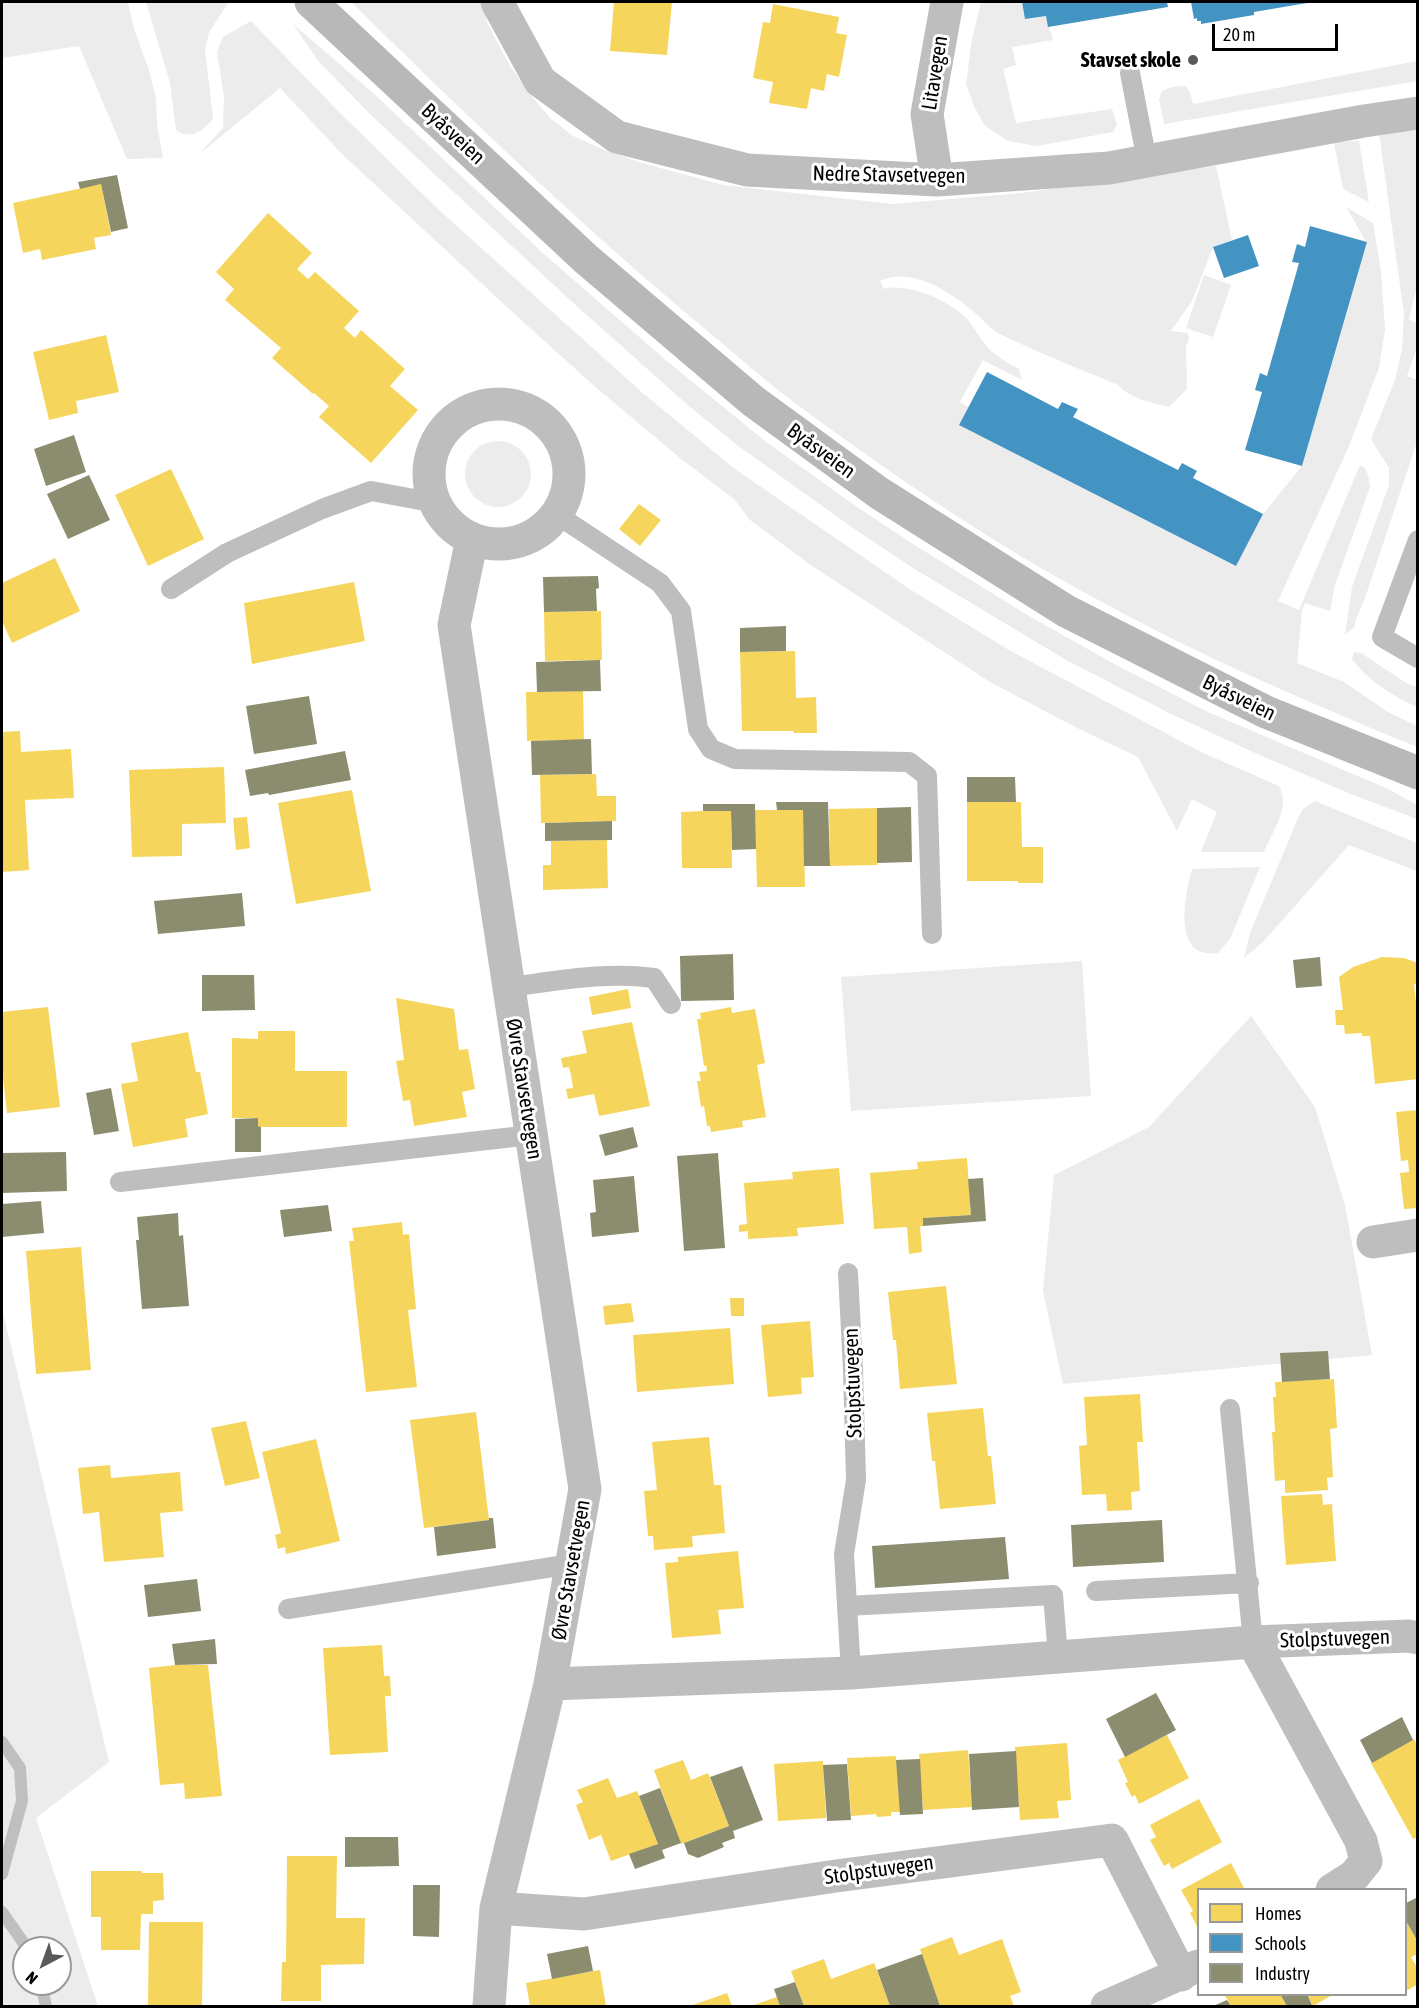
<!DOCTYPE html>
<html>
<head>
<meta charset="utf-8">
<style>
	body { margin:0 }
	#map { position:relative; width:1419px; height:2008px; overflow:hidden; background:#fff; font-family:"Asap Condensed",sans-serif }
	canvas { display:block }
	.frame { position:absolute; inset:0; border:3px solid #000; pointer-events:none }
	.legend { position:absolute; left:1197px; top:1888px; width:210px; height:108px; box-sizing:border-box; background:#fff; border:2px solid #999; margin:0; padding:8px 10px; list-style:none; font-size:18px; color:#000 }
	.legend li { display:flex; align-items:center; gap:12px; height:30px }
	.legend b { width:30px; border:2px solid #999 }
	.north { position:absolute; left:12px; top:1936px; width:60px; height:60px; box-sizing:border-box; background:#fff; border:2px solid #999; border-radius:50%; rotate:221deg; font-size:16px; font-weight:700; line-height:24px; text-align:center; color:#000 }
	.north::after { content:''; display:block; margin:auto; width:21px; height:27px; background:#595959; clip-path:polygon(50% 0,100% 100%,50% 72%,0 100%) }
	.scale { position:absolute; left:1212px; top:24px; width:126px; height:27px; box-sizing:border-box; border:3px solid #000; border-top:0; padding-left:8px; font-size:18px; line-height:21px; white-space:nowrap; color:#000; -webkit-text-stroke:4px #fff; paint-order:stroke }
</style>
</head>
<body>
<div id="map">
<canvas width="1419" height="2008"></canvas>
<div class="frame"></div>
<ul class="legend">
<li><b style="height:16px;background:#f6d55c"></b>Homes</li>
<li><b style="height:16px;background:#4393c3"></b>Schools</li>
<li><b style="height:16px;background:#8c8c6e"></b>Industry</li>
</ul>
<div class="north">N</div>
<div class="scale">20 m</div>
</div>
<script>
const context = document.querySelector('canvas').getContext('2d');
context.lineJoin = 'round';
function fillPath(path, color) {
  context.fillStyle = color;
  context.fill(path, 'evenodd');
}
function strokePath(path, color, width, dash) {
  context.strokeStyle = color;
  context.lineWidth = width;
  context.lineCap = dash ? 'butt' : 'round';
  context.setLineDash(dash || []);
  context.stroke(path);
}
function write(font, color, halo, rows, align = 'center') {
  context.font = font + ' "Asap Condensed",sans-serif';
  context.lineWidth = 6;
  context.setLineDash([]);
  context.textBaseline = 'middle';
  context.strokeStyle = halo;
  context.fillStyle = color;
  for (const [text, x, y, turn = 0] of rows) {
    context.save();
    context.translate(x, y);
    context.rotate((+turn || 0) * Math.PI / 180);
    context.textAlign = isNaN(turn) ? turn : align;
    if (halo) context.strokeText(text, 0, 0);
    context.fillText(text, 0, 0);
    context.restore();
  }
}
fillPath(new Path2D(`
	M2,2h126l6,27 15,41 7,28 1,26 6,34 -36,1 -48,-113 -77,12z
	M146,2h83l-20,30 -4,18 8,68c-7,12 -24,23 -37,12l-6,-47z
	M351,2h131l6,22 22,42 19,27 22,26 22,17 29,13 40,14 81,22 170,19 128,-11 195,-27 16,74 -19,7 -21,54 -21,30 17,2 1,6 -3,7 1,43 -18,18c-18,-5 -37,-7 -51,-22 -38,-16 -77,-31 -114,-49 -14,-6 -24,-20 -36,-29 -23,-18 -58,-40 -88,-26l4,8c24,-7 69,13 85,32 8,11 15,25 26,33 7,6 16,10 24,15l3,11 -39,-20 -23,42 8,5 -9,18 277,141 27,-52 39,-48 65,-223 -21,-36 27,16 8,48 4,59 -6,38 -30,78 -71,155 21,9 61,-145c8,3 9,14 10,22l-35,98 -5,26 -25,-8 -3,8 -5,52 47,19 44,30 29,14v21c-107,-44 -215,-90 -317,-146 -108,-58 -211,-128 -309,-201 -32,-24 -61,-51 -92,-76 -121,-101 -235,-211 -348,-322z
	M981,2h41l3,17 21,-3 7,24 -41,7 4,18 -13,4 13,54 96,-14 5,15 -4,8 -76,14 -29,-5 -23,-15 -11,-20 -8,-22 6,-45z
	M251,21l86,89 102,100 206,185 90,74 176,121 98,60 192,102 78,34c12,21 -7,46 -15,66h-63l16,-40 -25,-13 -15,32 -39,-74 -63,-30 -85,-45 -178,-116 -62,-46 -16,-21 -54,-41 -88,-74 -72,-65 -177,-164 -63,-67 -83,68 26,-28 1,-32 -7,-44 6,-15z
	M293,24l79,68 173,163 123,107 97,79 92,66 56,37 116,72 87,49 92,47 180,77 29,16v14l-69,-26 -93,-40 -86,-40 -101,-52 -155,-93 -60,-40 -116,-83 -47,-38 -119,-106 -198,-184 -54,-55z
	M1417,61v20l-253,43 -5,-25 3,-8 10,-4 14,-1 4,6 3,12z
	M1417,128v158l-8,33 8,4 1,22 -11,31 10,4v62l-52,156 -10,24v5l-10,7 7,-47 37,-102v-17l-18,-29 24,-59 7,-31 2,-35 -25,-181z
	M1359,141l10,61 -26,-13 -9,-47z
	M1204,275l27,10 -18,52 -27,-9z
	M465 474a33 33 0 1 1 66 0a33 33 0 1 1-66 0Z
	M1354,652l7,1 47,31 9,3v20c-24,-11 -49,-26 -65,-48z
	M1315,801l102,42v28l-68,-26 -86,97 -19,16 6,-25 48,-115 5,-9z
	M1260,867l-30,72 -12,14c-47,7 -33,-58 -26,-84z
	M1082,961l9,135 -240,15 -10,-134z
	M1251,1016l64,91 30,98 27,150 -309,29 -20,-93 11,-116 95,-48z
	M2,1308l107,454 -73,56 62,188h-96zM24,1948h36v36h-36z`), '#ececec');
fillPath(new Path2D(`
	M614,2h58l-5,53 -57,-4z
	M773,4l66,13 -3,16 11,2 -8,42 -12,-3 -3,17 -13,-3 -4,21 -38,-6 4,-21 -20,-4 10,-56 7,1z
	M101,184l10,51 -17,3 2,11 -54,11 -2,-11 -17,4 -10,-50z
	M268,213l44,40 -15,16 11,10 7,-7 44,39 -15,17 11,10 6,-8 44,39 -15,17 28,24 -47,53 -52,-46 10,-11 -15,-13 -1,1 -41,-36 9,-10 -56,-48 9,-11 -18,-17z
	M106,335l13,57 -43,9 2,12 -29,7 -16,-68z
	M171,469l33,70 -56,27 -33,-71z
	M639,504l22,16 -21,26 -21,-17z
	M55,558l25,53 -68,32 -10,-22v-38z
	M354,582l11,59 -113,23 -8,-61z
	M601,611l1,49 -57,1 -1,-49z
	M795,651l1,47 20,-1 1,36h-23l-1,-2h-51l-2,-79z
	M583,691l1,49 -57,1 -1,-49z
	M20,731l1,21 50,-3 3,49 -49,2 4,70 -27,2v-140z
	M224,767l2,56 -44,1v32l-50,1 -3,-87z
	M596,774l1,22h19v25l-75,2 -1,-48z
	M352,790l19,101 -75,13 -18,-101z
	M967,802h54l1,45h21v36h-25v-2h-51z
	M877,808v57l-47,1 -1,-57z
	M755,810h48l2,77h-48z
	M703,811h28l1,57h-50l-1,-56z
	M247,817l3,31 -14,2 -3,-32z
	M607,840l1,48 -65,2v-25h8v-24z
	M1382,957l22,1 14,5v21h-4l4,37v58l-43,5 -5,-48h-8v-3l-17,1 -1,-9h-8l-1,-15h8l-4,-33 14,-10z
	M628,989l3,19 -39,7 -3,-18z
	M396,998l58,11 5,41 9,-1 7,40 -13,3 5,25 -53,9 -4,-26 -7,1 -7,-40 8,-1z
	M48,1007l12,100 -53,6 -5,-44v-57z
	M731,1007l1,6 23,-4 10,54 -8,2 9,52 -24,4 1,6 -32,5 -1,-6h-3l-3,-20 -3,1 -4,-26h4l-2,-9 8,-1 -1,-6 -2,1 -7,-47h4l-1,-6z
	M632,1022l18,84 -51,10 -5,-22 -26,5 -2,-10 7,-1 -2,-13 -2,-8 -6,1 -2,-10 26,-5 -5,-22z
	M258,1031h37v40h52v56h-86l-3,-1v-8h-26v-80l26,1z
	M188,1032l8,40h4l8,42 -23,5 3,18 -55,10 -12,-63 17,-3 -7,-38z
	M1418,1110v98l-14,1 -4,-36 9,-1 -1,-12 -7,1 -5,-49z
	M967,1158l4,57 -48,3v8h-3l2,26 -13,2 -2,-27 -33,2 -4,-56 48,-4 -1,-7z
	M839,1168l5,56 -47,4 1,8 -50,3v-8l-9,1v-7l8,-1 -3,-41 49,-4 -1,-7z
	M402,1222l1,13 6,-1 7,75 -8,1 9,77 -51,5 -17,-151h5l-2,-13z
	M81,1247l10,123 -55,4 -10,-123z
	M946,1286l11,98 -57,5 -4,-49h-3l-5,-48z
	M730,1298h14v18h-13z
	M631,1303l3,19 -29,3 -2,-19z
	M810,1321l4,56 -13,1 1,16 -34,3 -7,-72z
	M730,1328l4,56 -97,8 -4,-57z
	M1334,1379l3,49 -7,1 3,48 -6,1 1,12 -43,3v-13l-10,1 -3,-49h3l-2,-35h3l-1,-15z
	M1140,1394l3,48h-6l3,49 -9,1 1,18 -25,1 -1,-17 -24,1 -3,-49 8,-1 -3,-48z
	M983,1408l5,48h3l5,48 -56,5 -5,-48h-3l-5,-48z
	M476,1412l13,108 -65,8 -14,-108z
	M246,1421l14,57 -35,8 -14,-58z
	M709,1437l5,48h7l4,48 -33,3 1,11 -39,3 -1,-14h-5l-4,-45 13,-1 -5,-48z
	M316,1439l24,102 -54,13 -1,-7 -7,2 -3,-14 6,-2 -19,-81z
	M110,1465l1,13 69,-6 3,39 -23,2 4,44 -60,5 -5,-50 -16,2 -5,-46z
	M1322,1494l1,11 9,-1 4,57 -50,4 -5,-69z
	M738,1551l6,57 -26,2 3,24 -49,4 -7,-75 13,-1v-5z
	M382,1645l2,31h6l1,20h-6l3,56 -58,3 -7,-107z
	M175,1665h33l14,131 -37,3 -1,-16 -24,2 -11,-117z
	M1167,1735l22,43 -50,26 -4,-9 -3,2 -7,-14 3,-1 -10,-22z
	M1414,1739l4,7v91l-5,2 -42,-76z
	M1067,1743l4,57 -14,1 2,17 -39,2 -5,-73z
	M968,1750l4,57 -49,3 -4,-56z
	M896,1756l4,56h-9v4l-14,1 -1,-3 -25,2 -4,-58z
	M683,1760l8,20 17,-7 21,53 -48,18 -27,-74z
	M823,1761l3,57 -48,3 -4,-57z
	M608,1778l9,20 20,-7 21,53 -47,17 -10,-26 -12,5 -13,-35 7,-3 -6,-12z
	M1199,1799l23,43 -50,27 -3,-6 -5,3 -14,-26 6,-3 -6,-12z
	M287,1856h50l-1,62h29l-1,46 -43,1v36h-40l1,-39h4z
	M1231,1863l14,27h-47v38l-8,-15 3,-2 -12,-21z
	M91,1871h51v2h21l1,27 -11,1v13h-12l-1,36h-39v-33h-10z
	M1406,1921l12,21v12l-7,3 7,12v15l-12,7z
	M149,1922h54l-1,84h-54z
	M952,1937l7,18 43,-16 19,53 -11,4 4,10h-74l-20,-57z
	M824,1959l7,20 43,-16 16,43h-86l-13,-35z
	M600,1970l6,36h-76l-4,-23z
	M727,1993l5,13h-42z
	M1224,1994h56l7,12h-56z
	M1307,1994h27l-21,12z
	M777,1997l3,9h-29z`), '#f6d55c');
fillPath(new Path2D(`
	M1022,2h145l1,5 -120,20 -2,-11 -21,3z
	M1191,2h116v1l-53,9v3l-53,9v-3h-4v-3l-3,1z
	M1310,226l57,16 -65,224 -57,-16 17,-58 -7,-2 5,-17 7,3 32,-113 -7,-1 5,-18 8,3z
	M1248,235l11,31 -35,12 -11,-31z
	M987,372l71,37 4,-7 16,7 -5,8 105,53 4,-7 15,8 -4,7 70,36 -27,52 -277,-141z`), '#4393c3');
fillPath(new Path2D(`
	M117,175l11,53 -17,4 -10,-48 -21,5 -2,-7z
	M74,435l12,37 -40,14 -12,-37z
	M89,475l21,45 -42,19 -21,-45z
	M598,576l1,12 -3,1 1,22 -53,1 -1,-35z
	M786,626v25l-46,1v-24z
	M600,660l1,31 -64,1 -1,-30z
	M309,696l8,48 -63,10 -8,-48z
	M591,739l1,35 -60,1 -1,-34z
	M345,751l6,29 -82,15 -1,-2 -18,3 -5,-26z
	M967,777h48l1,25h-49z
	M776,802h52l2,64h-26l-1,-56h-26z
	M703,804h52l1,45 -24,1 -1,-39h-28z
	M911,807l1,55 -35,1v-55z
	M612,821v19l-67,1v-18z
	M242,893l3,33 -87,8 -4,-33z
	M733,954l1,46 -53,1 -1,-45z
	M1320,957l2,29 -26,2 -3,-28z
	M202,975h52l1,35 -53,1z
	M111,1088l8,43 -25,4 -8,-42z
	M258,1118v8l3,1v25h-26v-33z
	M633,1127l5,20 -33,9 -6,-21z
	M66,1152l1,39 -65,2v-40z
	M718,1153l7,95 -41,3 -7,-95z
	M634,1176l5,56 -47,5 -2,-24 6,-1 -3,-32z
	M983,1178l3,43 -63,5v-8l48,-3 -3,-36z
	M41,1201l3,32 -42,4v-33z
	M328,1205l4,26 -48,6 -4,-27z
	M178,1213l1,23 4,-1 6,71 -47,3 -6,-69h3l-2,-23z
	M1328,1351l2,28 -48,3 -2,-29z
	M489,1518h4l3,30 -59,8 -3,-29 55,-7z
	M1162,1520l2,42 -91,5 -2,-42z
	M1005,1537l4,42 -134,9 -3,-42z
	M197,1579l4,32 -53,6 -4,-32z
	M215,1639l2,25 -42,1 -3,-21z
	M1156,1693l20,37 -51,27 -19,-38z
	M1402,1717l11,23 -41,23 -12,-23z
	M1016,1751l3,56 -47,3 -3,-56z
	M920,1759l3,55 -23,1 -4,-55z
	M847,1764l4,56 -24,1 -4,-56z
	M742,1766l21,54 -30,11 2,7 -13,5 2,4 -26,11 -10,-4 -4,-11 45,-17 -19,-49z
	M660,1788l21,55 -19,7 3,8 -30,11 -6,-15 29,-10 -19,-48z
	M345,1837h53l1,29 -54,1z
	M413,1885h27l-1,52 -26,-1z
	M1418,1897v45l-12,-21v-18z
	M588,1946l5,25 -41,8 -5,-25z
	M922,1954l18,52h-50l-13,-36z
	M795,1982l9,24h-24l-6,-17z
	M1280,1994h27l5,11 -3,1h-22z
	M1227,2000l4,6h-18z`), '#8c8c6e');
strokePath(new Path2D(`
	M2,1742l18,26 2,33 -20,73
	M2,1912l25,36
	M41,1984l5,22`), '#bfbfbf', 12);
strokePath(new Path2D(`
	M1130,73l17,88
	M556,514l104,69 21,28 17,118 13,20 24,10 174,3 18,14 5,158
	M1418,540l-36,97 36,21
	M171,589l56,-36 95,-44 49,-18 65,12
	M509,987c48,-6 96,-16 145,-9l17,26
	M120,1182l411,-47
	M848,1273l5,97 3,110 -12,74 7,119
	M1230,1409l23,233
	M1096,1591l153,-8
	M847,1606l206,-11 5,61
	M288,1609l283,-45`), '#bebebe', 20);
strokePath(new Path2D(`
	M497,2l43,79 77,56 130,33 190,10 172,-12 255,-47 54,-8
	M937,180l-10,-66 20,-112
	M429 474a70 70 0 1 1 140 0a70 70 0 1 1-140 0Z
	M472,539l-18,86 131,864 -35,195 -54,224 -7,98
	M1373,1242l45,-7
	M1253,1642l108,199 5,20 -12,15 -22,14
	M550,1684l301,-11 402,-31 156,-6 9,2
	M496,1908l88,6 252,-38 276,-36 69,135
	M1107,2006l91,-40`), '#bebebe', 33);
strokePath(new Path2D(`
	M311,2l275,257 167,142 126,92 187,118 200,101 152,61`), '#b8b8b8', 33);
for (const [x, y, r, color] of [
	[1193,60,6,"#595959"]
]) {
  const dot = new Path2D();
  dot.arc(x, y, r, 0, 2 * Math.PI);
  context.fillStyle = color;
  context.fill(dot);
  strokePath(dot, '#fff', 2);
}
write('bold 21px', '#000', '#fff', [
	["Stavset skole",1181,60]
], 'right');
write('21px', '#000', '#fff', [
	["Litavegen",935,73,-81],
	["Byåsveien",453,134,43],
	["Nedre Stavsetvegen",889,175,1],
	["Byåsveien",821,451,36],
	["Byåsveien",1239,698,26],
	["Øvre Stavsetvegen",524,1089,81],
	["Stolpstuvegen",853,1383,-92],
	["Øvre Stavsetvegen",571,1570,-80],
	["Stolpstuvegen",1335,1639,-2],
	["Stolpstuvegen",879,1870,-8]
]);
</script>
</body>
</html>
